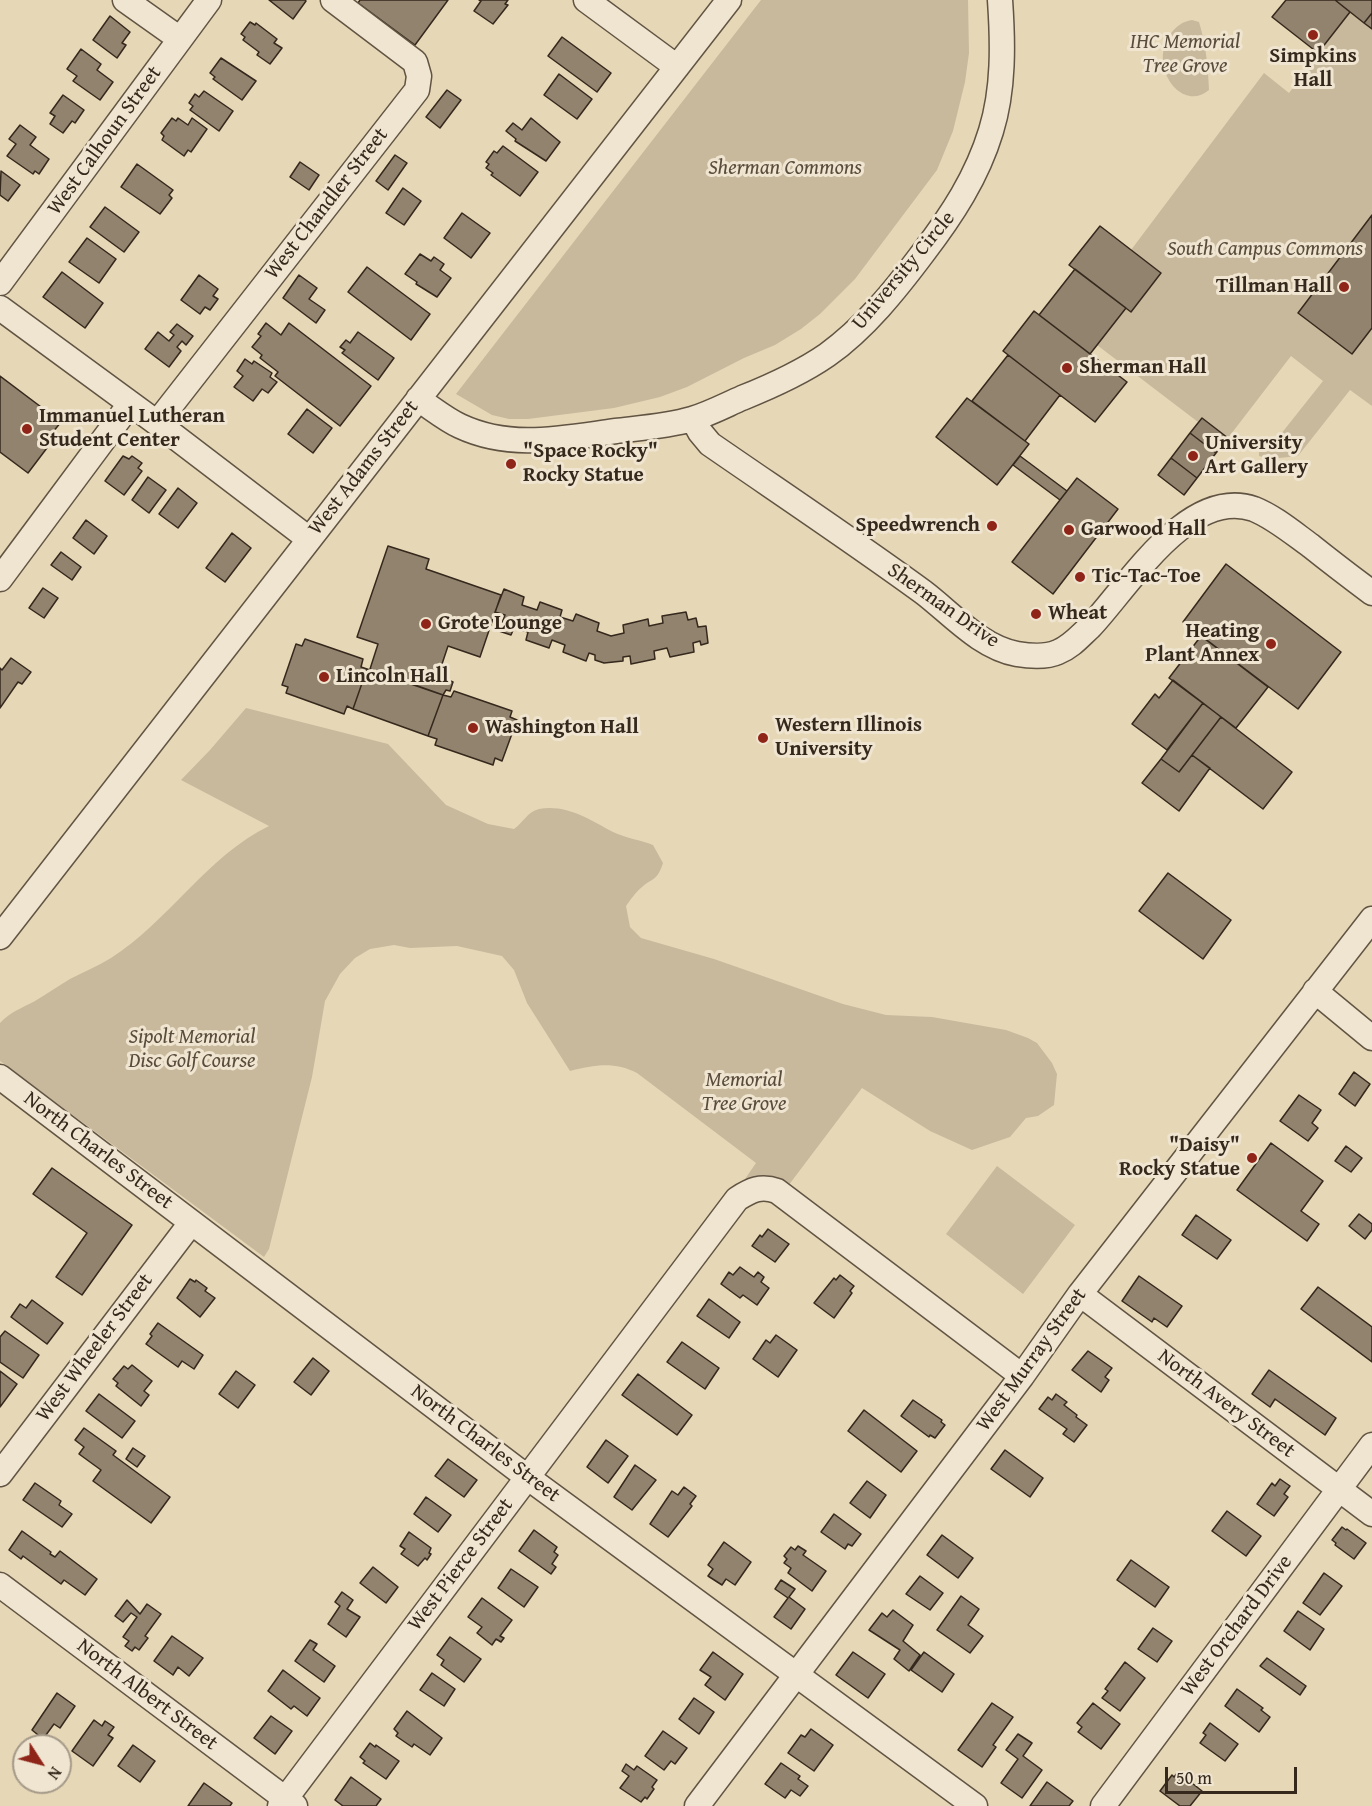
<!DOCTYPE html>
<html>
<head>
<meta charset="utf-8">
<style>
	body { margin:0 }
	#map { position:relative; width:1372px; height:1806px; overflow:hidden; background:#e6d7b7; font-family:"Gentium Book Plus",serif }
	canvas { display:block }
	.north { position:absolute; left:12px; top:1734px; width:60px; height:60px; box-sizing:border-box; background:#efe5d0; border:2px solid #a59988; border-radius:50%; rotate:126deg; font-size:16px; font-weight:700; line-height:24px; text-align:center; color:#35281c }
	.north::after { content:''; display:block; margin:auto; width:21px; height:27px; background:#8f2418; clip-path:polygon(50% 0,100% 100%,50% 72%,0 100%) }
	.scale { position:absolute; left:1165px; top:1767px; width:132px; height:27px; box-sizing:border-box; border:3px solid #35281c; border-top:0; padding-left:8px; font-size:18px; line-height:21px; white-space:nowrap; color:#35281c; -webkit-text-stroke:4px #efe5d0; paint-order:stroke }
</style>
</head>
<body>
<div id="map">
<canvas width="1372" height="1806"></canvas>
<div class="north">N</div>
<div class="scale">50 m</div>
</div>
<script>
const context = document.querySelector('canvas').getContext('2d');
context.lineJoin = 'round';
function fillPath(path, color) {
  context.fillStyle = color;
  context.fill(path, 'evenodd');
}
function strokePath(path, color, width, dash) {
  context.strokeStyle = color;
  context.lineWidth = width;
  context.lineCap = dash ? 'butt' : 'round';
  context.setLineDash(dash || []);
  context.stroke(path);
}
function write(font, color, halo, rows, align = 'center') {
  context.font = font + ' "Gentium Book Plus",serif';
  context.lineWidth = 6;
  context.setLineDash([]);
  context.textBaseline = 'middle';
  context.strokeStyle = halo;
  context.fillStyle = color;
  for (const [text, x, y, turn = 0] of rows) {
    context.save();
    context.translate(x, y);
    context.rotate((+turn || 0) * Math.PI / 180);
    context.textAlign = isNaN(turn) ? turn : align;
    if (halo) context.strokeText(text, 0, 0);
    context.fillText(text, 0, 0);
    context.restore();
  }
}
fillPath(new Path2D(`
	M761,0h207l1,53 -4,29 -12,49 -16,39 -82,109 -35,35 -19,15 -26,16 -31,13 -57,29 -27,10 -46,11 -86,11h-19l-17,-4 -36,-21z
	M1350,12l22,17v377l-22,-16 -52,66 -28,3 -11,-3v-13l5,-6 9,7 50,-63 -32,-25 -63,82 -26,-20 -4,4 -101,-77 29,-37 5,4 30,-38 -30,-24 133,-177 25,20z
	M1192,20l7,2c7,23 9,44 10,68 -28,24 -63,-26 -37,-58 6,-7 10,-10 20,-12z
	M246,708l142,36 58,61 42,19 26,5c9,-6 13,-17 25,-20 28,-5 51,11 74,23 12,6 28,8 40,13l10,18c-6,18 -9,14 -21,24 -7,6 -11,12 -16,19l4,21 11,11 73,21 129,45 43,11 46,2 74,13 22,8 9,5 15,20 5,11 -3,31 -16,11 -12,2 -16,19 -38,13 -42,-19 -68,-43 -80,106 -25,-6 -12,-9 11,-16 -119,-90c-23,-12 -43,-8 -67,-2l-43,-68 -13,-33 -12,-14 -45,-10 -47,2 -16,-3 -24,4 -15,9 -15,16 -15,27 -13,76 -43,172 -5,8 -264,-196v-38c10,-11 22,-15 35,-22 12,-7 23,-15 35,-22 13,-7 28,-13 41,-21 58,-37 96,-102 158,-132l-88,-46 29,-30z
	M997,1166l78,59 -52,69 -77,-60z`), '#c8b99d');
const building = new Path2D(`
	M269,0h36l1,1 -13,18z
	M360,0h88l-33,45 -57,-42z
	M479,0h29l-3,4 3,1 -15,19 -19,-13 7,-10z
	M1286,0h49l15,12 -32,41 -46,-36z
	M1335,0h37v13l-8,10z
	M1372,13v16l-8,-6z
	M110,16l20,16 -8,11 4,2 -9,13 -24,-18z
	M250,22l5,3 1,-2 21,16 -3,4 8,5 -12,16 -13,-9 2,-3 -16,-12 2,-3 -4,-3z
	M562,37l49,36 -14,19 -49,-36z
	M81,49l20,15 -4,6 16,12 -13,18 -27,-19 4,-5 -10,-7z
	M221,58l35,23 -14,19 -29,-21 2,-2 -5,-4z
	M559,74l33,25 -15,20 -33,-24z
	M447,90l14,10 -21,28 -14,-11z
	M204,91l29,20 -14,20 -29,-21 3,-4 -4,-3 6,-9 4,3z
	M63,95l21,15 -9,13 -3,-2 -9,12 -13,-9 5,-8 -5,-3z
	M172,118l4,3 2,-3 10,7 4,-7 15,11 -16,23 -3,-2 -4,6 -22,-16 2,-4 -3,-3z
	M531,118l29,24 -14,19 -31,-20 1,-2 -10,-8 7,-8 9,7z
	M20,125l16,12 -6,8 19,14 -10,15 -4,-3 -2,3 -26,-18 9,-12 -7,-5z
	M503,146l35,26 -18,24 -29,-21 2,-2 -7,-5 3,-4 -3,-2 8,-11 3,2z
	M395,155l12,8 -19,27 -12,-9z
	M300,162l19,13 -10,15 -19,-13z
	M137,164l36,26 -4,5 3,3 -12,16 -39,-27z
	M1,171l19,14 -12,16 -8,-6z
	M403,188l18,13 -17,24 -18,-12z
	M105,207l34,25 -15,20 -34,-25z
	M462,213l28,20 -19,25 -27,-20z
	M1372,215v113l-20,26 -54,-41z
	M1100,226l61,47 -30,39 -62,-47z
	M87,238l29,21 -17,24 -30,-21z
	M420,254l11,7 3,-4 10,7 -4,6 11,8 -14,19 -21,-13 1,-2 -12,-8z
	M367,267l63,47 -19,26 -63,-48z
	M1075,269l51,39 -36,46 -51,-39z
	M62,272l41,31 -18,25 -42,-31z
	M199,275l19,14 -5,7 5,3 -8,11 -5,-3 -5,7 -19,-14z
	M299,275l18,13 -8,11 16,11 -9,13 -33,-25z
	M1034,311l93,71 -32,40 -92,-71z
	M266,323l15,12 8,-12 82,63 -31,40 -65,-50 3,-4 -18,-14 2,-3 -10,-8 9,-11 -3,-2z
	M177,324l16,12 -7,9 -4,-4 -5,6 4,4 -12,16 -24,-18 13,-17 11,9 5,-6 -4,-3z
	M358,332l36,26 -16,22 -36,-27 3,-3 -5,-3 6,-7 4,3z
	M1008,355l52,40 -35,46 -53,-40z
	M245,359l7,5 2,-3 18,12 -2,4 7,5 -9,11 -6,-4 -9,12 -19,-14 9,-11 -6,-5z
	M0,376l61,46 -12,15 4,3 -25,33 -28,-21z
	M967,398l62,46 -32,41 -61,-48z
	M307,409l25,19 -19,25 -25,-19z
	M1202,418l26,20 -12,15 -26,-20z
	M1190,433l26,20 -19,25 -26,-20z
	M123,456l6,3 3,-3 10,7 -4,5 4,3 -18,24 -19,-14z
	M1020,456l47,35 -7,9 -47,-35z
	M1171,458l26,20 -13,17 -26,-20z
	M148,477l18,13 -17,23 -17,-13z
	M1077,478l41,31 -65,85 -41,-32z
	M178,488l19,15 -19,25 -19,-14z
	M86,520l21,16 -13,18 -21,-16z
	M232,533l19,15 -26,34 -19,-14z
	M388,546l41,13 -3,10 75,26 -21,62 -32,-11 -10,30 15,6 -3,9 -4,-1 -3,5 -73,-26 8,-25 -21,-7z
	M61,552l20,15 -9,13 -21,-15z
	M1226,564l115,88 -43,57 -115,-87z
	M43,588l15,10 -14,20 -15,-10z
	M504,589l20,8 -2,8 15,5 3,-8 22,8 -2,7 13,4 3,-7 23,9 -2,8 14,5 13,-3 -1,-8 25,-6 1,7 14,-3 -1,-7 24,-4 2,8 8,-2 2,9 8,-1 2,17 -7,2 -1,-4 -7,2 1,9 -24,5 -3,-9 -13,3 1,8 -24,5 -1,-8 -7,1v4l-19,2 -9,-3v-5l-6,-2 -3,8 -23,-9 2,-7 -13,-5 -3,8 -23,-8 2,-8 -14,-4 -3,7 -12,-4 6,-16 -10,-3z
	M1201,636l67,51 -32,41 -67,-50z
	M305,639l58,20 -2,8 6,2 -14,40 -6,-3 -3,8 -58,-21 2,-6 -6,-2 14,-41 6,2z
	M11,658l20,14 -9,12 -4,-2 -18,26v-40l2,2z
	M367,669l76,26 -15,41 -75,-27z
	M1173,680l30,23 -36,47 -35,-26 23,-30 4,4z
	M454,691l58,20 -2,6 7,3 -15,41 -7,-3 -2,7 -58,-20 2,-6 -9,-3 15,-41 8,2z
	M1203,703l18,14 -42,55 -18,-13z
	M1221,717l71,55 -29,37 -71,-54z
	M1192,755l18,13 -31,43 -37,-28 19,-24 18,13z
	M1168,873l63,47 -28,39 -64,-48z
	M1354,1072l16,12 -15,22 -16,-12z
	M1299,1095l22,15 -9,13 6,5 -10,13 -28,-20z
	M1271,1143l52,38 -22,30 18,13 -12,17 -70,-51z
	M1346,1146l16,12 -11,14 -16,-11z
	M52,1168l80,57 -50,70 -26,-18 31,-44 -54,-39z
	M1359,1214l13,10v6l-7,9 -16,-13z
	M1196,1215l35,25 -14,19 -35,-24z
	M768,1229l21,15 -14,18 -23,-16 8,-11 2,2z
	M740,1267l14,10 4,-5 6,5 -3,5 8,6 -12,17 -14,-10 -3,3 -19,-14 8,-12 4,3z
	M840,1275l14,11 -4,5 2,2 -18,25 -20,-15 20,-25 2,2z
	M1139,1276l43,30 -15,21 -13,-9 -2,4 -30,-21z
	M190,1279l5,3 1,-2 11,8 -2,3 10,7 -15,19 -23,-19z
	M1318,1287l54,40v35l-71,-53z
	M709,1299l31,23 -11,16 -32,-22z
	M32,1300l31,23 -16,21 -36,-27 9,-13 6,4z
	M158,1323l45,32 -9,14 -12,-8 -4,6 -32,-23 6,-8 -2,-2z
	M5,1331l34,24 -16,23 -23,-16v-25z
	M776,1335l21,15 -19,27 -25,-18 13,-19 4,3z
	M682,1342l37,26 -14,21 -38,-27z
	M1088,1351l24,17 -7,9 4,3 -8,12 -29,-22z
	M313,1358l16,13 -18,24 -17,-13z
	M132,1365l20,16 -8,10 5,4 -8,11 -25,-20 2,-3 -5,-4 11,-13 4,3z
	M1269,1370l67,48 -11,17 -50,-36 -5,8 -18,-13z
	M0,1371l17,13 -17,23z
	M236,1371l19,14 -17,23 -19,-14z
	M638,1374l54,41 -15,20 -55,-40z
	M99,1394l36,27 -13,17 -36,-27z
	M1056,1394l11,8 -3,3 13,10 -1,2 11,8 -13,17 -11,-8 4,-5 -28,-20 9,-12 4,3z
	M913,1400l29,20 -1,2 4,3 -10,13 -5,-3 -1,2 -28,-21z
	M864,1410l53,41 -16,21 -53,-41z
	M84,1428l32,23 -3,4 57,42 -19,26 -58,-42 8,-11 -22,-16 5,-7 -9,-7z
	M606,1440l22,16 -20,27 -21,-16z
	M133,1448l12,8 -8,11 -11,-8z
	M1005,1450l38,28 -13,19 -39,-28z
	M448,1459l29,21 -13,17 -29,-21z
	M635,1465l21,15 -24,30 -18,-13z
	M1280,1479l10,7 -6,8 4,3 -14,19 -17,-12 15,-21 3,3z
	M867,1481l19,14 -16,23 -20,-15z
	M35,1483l26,18 -2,4 13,9 -10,13 -39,-27z
	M684,1487l12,9 -6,8 2,2 -24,31 -18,-13 22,-33 6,4z
	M426,1497l25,18 -13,17 -24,-18z
	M1227,1511l34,25 -15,20 -34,-25z
	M834,1514l27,20 -9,12 -4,-2 -3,5 -24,-17z
	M1342,1527l4,3 1,-1 19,14 -12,16 -19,-14 1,-2 -4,-3z
	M534,1530l23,17 -3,5 4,3 -6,9 4,3 -5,7 -32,-23z
	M22,1531l29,21 -1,2 5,3 5,-6 37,28 -12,16 -21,-15 -3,4 -38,-28 -2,3 -12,-9z
	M409,1532l22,16 -2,5 2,1 -4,6 -2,-2 -7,8 -17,-12 4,-5 -5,-3z
	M942,1535l31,23 -15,20 -31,-23z
	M724,1542l27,20 -16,23 -9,-6 -4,6 -14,-9 5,-7 -5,-4z
	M798,1546l8,5 -3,4 23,16 -14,20 -24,-18 3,-5 -7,-5 3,-4 -3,-3 7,-9 4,3z
	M1131,1560l38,27 -14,20 -38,-27z
	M373,1567l25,20 -12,16 -26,-20z
	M511,1569l27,18 -14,20 -26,-19z
	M1324,1573l18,13 -22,29 -17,-12z
	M920,1576l23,17 -13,17 -24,-16z
	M781,1580l14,9 -6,8 16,12 -14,20 -17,-12 14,-19 -13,-9z
	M342,1592l11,8 -6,9 13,8 -14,20 -18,-13 12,-18 -5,-4z
	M961,1596l18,13 -11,16 15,11 -13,17 -33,-23z
	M482,1598l30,22 -12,16 4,2 -3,4 -5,-3 -4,6 -15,-12 5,-6 -14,-10z
	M127,1600l13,14 7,-10 14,10 -16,22 3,2 -9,12 -4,-3 -3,4 -7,-5 4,-5 -6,-4 14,-20 -6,-4 -8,9 -8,-6z
	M893,1610l20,15 -10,16 17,14 -11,16 -15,-12 6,-9 -31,-20 13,-17 5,4z
	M1298,1611l26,18 -14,21 -26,-19z
	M1153,1628l19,13 -15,21 -19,-13z
	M172,1636l31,22 -14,18 -11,-9 -5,8 -19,-14z
	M450,1637l31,22 -17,23 -23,-17 3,-5 -7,-5z
	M310,1640l7,4 -4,6 22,16 -11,16 -29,-21z
	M713,1652l30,22 -18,26 -20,-15 6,-8 -11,-7z
	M853,1652l32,22 -17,24 -32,-23z
	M924,1652l30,22 -12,18 -31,-22z
	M1267,1658l39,28 -6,9 -40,-29z
	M1125,1662l20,16 -25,33 -18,-13 6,-7 -3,-2z
	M283,1670l37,28 -13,18 -13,-10 -3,3 -23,-18z
	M432,1673l23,16 -11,17 -24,-16z
	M1237,1689l26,19 -2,2 9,7 -11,15 -34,-26z
	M57,1693l18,13 -15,22 -6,-4 -11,15 -11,-9z
	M694,1698l20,14 -15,22 -20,-15z
	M992,1703l21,14 -20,28 3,2 -14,20 -24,-17z
	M1093,1703l27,21 -19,25 -23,-17 4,-5 -5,-4z
	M407,1711l35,27 -12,17 -16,-11 -2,3 -16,-11 2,-3 -4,-4z
	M271,1716l21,15 -17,23 -21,-16z
	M94,1720l8,6 3,-5 9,6 -6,8 5,3 -20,28 -21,-15z
	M1210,1723l28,21 -13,17 -25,-18 6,-8 -3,-2z
	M811,1729l22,16 -19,26 -26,-18 13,-18 4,2z
	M663,1731l24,17 -12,16 -4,-3 -7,9 -19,-14z
	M1018,1734l14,9 -9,13 19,14 -20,28 -21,-15 17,-24 -12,-9z
	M370,1743l5,4 1,-2 23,16 -13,18 -23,-16 2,-2 -5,-4z
	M133,1745l22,16 -15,21 -22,-16z
	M781,1763l19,13 -2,3 10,7 -8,10 -9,-6 -6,8 -20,-14z
	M626,1764l8,6 3,-4 20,14 -5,7 2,2 -7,10 -2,-2 -4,5 -21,-14 9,-12 -7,-5z
	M1178,1772l24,19 -12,15h-10l-20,-15 12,-16 2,2z
	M351,1777l30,22 -5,7h-33l-8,-6z
	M1047,1782l26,19 -4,5h-39z
	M204,1783l28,20 -2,3h-42z`);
fillPath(building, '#91836d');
strokePath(building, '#35281c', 1.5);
const minor = new Path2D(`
	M125,0l55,39
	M586,0l91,67
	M0,283l209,-283
	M0,308l157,115 152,116
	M418,399c14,9 27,20 42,27 51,24 103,12 156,5 25,-3 52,-5 76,-12 17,-5 34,-14 50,-21 30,-12 59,-25 85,-43 38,-27 69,-66 96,-102 29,-38 54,-76 68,-122 13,-42 12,-88 9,-131
	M693,419l7,13 10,12c71,49 143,97 213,148 29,22 57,55 94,62 12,2 30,3 41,-2 13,-5 22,-16 32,-25 38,-40 98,-141 164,-118 20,8 39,24 57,37 20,16 41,32 61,47
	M157,423l260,-333 2,-14 -4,-14 -82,-62
	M0,579l130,-175
	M0,937l729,-937
	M1315,991l57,47
	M0,1077l527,400 448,329
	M1080,1294l292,220
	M0,1474l191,-251
	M0,1585l295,221
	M280,1806l457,-607c14,-9 24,-14 40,-8l245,185
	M697,1806l325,-430 58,-82 292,-375
	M1103,1806l269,-361`);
strokePath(minor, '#615443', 27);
strokePath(minor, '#efe5d0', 24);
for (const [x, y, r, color] of [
	[1313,35,6,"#8f2418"],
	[1344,287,6,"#8f2418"],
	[1067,368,6,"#8f2418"],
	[27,429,6,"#8f2418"],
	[1193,456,6,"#8f2418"],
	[511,464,6,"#8f2418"],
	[992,526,6,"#8f2418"],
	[1069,530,6,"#8f2418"],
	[1080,577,6,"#8f2418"],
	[1036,614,6,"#8f2418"],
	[426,624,6,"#8f2418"],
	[1271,644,6,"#8f2418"],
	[324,677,6,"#8f2418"],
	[473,728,6,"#8f2418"],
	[763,738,6,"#8f2418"],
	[1252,1158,6,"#8f2418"]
]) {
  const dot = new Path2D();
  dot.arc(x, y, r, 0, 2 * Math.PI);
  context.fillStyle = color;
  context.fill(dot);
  strokePath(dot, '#efe5d0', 2);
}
write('italic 21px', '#5a4c3c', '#efe5d0', [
	["IHC Memorial",1185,43],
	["Tree Grove",1185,67],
	["Sherman Commons",785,169],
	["South Campus Commons",1265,250],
	["Sipolt Memorial",192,1038],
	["Disc Golf Course",192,1062],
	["Memorial",744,1081],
	["Tree Grove",744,1105]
]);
write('bold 21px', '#35281c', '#efe5d0', [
	["Simpkins",1313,57,"center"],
	["Hall",1313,81,"center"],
	["Tillman Hall",1332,287,"right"],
	["Sherman Hall",1079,368],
	["Immanuel Lutheran",39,417],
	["Student Center",39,441],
	["University",1205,444],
	["Art Gallery",1205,468],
	["\"Space Rocky\"",523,452],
	["Rocky Statue",523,476],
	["Speedwrench",980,526,"right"],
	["Garwood Hall",1081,530],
	["Tic-Tac-Toe",1092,577],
	["Wheat",1048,614],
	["Grote Lounge",438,624],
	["Heating",1259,632,"right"],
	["Plant Annex",1259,656,"right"],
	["Lincoln Hall",336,677],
	["Western Illinois",775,726],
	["University",775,750],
	["Washington Hall",485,728],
	["\"Daisy\"",1240,1146,"right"],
	["Rocky Statue",1240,1170,"right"]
], 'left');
write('21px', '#35281c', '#efe5d0', [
	["West Calhoun Street",105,141,-54],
	["West Chandler Street",327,204,-52],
	["University Circle",904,271,-50],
	["West Adams Street",364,468,-52],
	["Sherman Drive",943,606,35],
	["North Charles Street",98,1151,37],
	["West Wheeler Street",95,1348,-53],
	["West Murray Street",1032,1360,-54],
	["North Avery Street",1226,1404,37],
	["North Charles Street",485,1444,37],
	["West Pierce Street",461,1565,-53],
	["West Orchard Drive",1237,1626,-53],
	["North Albert Street",147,1695,37]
]);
</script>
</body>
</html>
